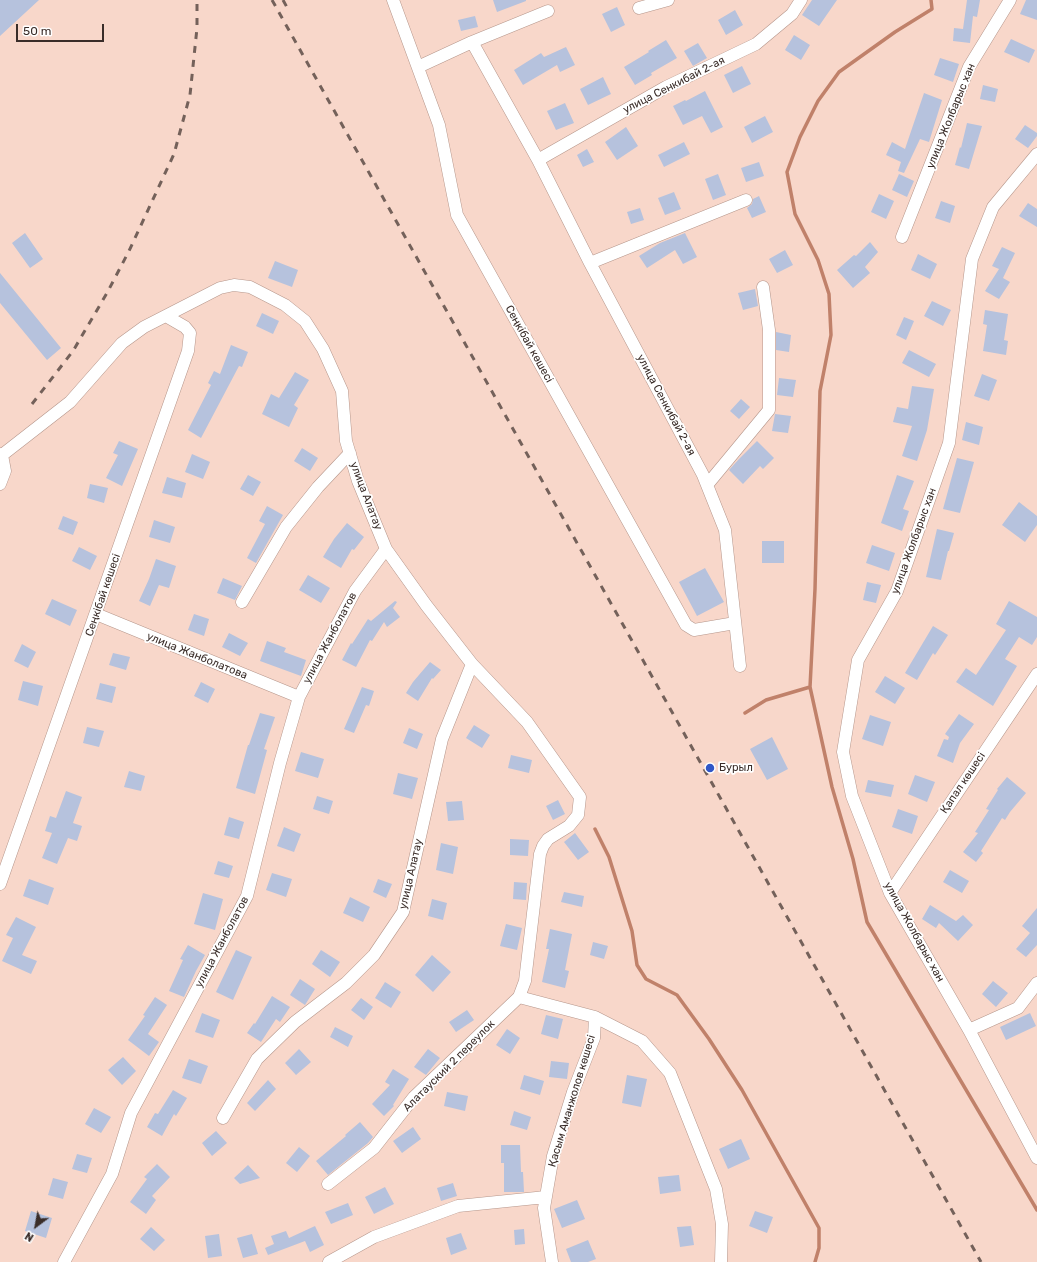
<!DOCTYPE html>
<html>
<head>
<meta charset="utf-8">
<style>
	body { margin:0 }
	#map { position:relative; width:1037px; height:1262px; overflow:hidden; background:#f8d7ca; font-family:Rubik,sans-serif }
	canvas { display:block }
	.north { position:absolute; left:16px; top:1206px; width:40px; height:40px; -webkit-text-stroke:3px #fff; paint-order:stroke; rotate:212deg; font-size:11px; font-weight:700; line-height:16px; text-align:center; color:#3a2d29 }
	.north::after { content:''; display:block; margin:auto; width:14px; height:18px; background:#3a2d29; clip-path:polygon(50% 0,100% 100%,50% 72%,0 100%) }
	.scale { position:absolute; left:16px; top:24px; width:88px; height:18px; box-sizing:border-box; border:2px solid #3a2d29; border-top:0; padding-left:5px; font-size:12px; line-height:14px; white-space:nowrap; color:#3a2d29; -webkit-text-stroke:3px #fff; paint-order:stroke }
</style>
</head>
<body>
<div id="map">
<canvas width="1037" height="1262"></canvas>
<div class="north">N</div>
<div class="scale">50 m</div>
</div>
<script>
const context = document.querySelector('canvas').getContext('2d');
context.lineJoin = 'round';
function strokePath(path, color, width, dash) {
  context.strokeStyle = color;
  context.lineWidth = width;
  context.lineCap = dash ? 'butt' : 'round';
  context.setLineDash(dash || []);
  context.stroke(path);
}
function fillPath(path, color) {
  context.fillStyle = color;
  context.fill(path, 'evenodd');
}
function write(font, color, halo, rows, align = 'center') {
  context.font = font + ' Rubik,sans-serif';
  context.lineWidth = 3.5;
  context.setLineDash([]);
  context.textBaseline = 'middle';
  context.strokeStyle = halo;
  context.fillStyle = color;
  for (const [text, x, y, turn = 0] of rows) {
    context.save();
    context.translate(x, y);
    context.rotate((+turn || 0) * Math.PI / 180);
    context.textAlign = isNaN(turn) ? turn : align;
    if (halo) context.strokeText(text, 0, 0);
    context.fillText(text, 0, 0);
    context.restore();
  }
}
strokePath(new Path2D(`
	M931,0l1,9 -37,23 -56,40 -21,29 -18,36 -13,35 8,42 23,46 11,34 2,41 -11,56 -5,198 -5,98 22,100 21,72 14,63 170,288
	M745,713l21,-13 44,-13
	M595,829l14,28 23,74 5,34 9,14 31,16 32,44 33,51 77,138v20l-4,14`), '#c0816a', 3.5);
fillPath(new Path2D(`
	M0,0h39l-39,36z
	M493,0h33v1l-29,11z
	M812,0h25l-18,26 -17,-11z
	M967,0h13l-3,17 -4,-1 -3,27 -17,-2 1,-13 9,1z
	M1026,0h11v20l-17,-6z
	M617,7l8,18 -14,7 -9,-18z
	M735,10l8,15 -17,10 -8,-15z
	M475,16l3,11 -17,4 -3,-11z
	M794,35l16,10 -9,15 -16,-10z
	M1011,39l24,11 -6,13 -25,-11z
	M666,40l11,18 -26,15 1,2 -17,10 -11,-18 25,-15 -1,-1z
	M698,43l9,15 -14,8 -9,-15z
	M566,47l9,18 -15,7 -3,-7 -34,20 -9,-15 27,-17 3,4z
	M940,58l19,6 -6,18 -19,-7z
	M742,66l9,18 -18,9 -9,-18z
	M603,77l8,17 -23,11 -8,-16z
	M983,85l15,4 -3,13 -15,-3z
	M705,91l18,36 -12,6 -9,-17 -19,9 -10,-19 12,-6 1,1z
	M924,93l18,7 -13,42 -9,-3 -16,34 -6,-2 3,-9 -15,-7 6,-13 13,7z
	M565,103l9,20 -18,7 -9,-19z
	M765,116l8,16 -21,11 -8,-16z
	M967,123l15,3 -13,43 -14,-4 5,-18 1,1z
	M1025,125l12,8v3l-9,12 -13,-9z
	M626,127l12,19 -21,14 -12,-18z
	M684,142l6,12 -26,13 -6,-12z
	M587,149l7,13 -11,5 -6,-12z
	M759,162l5,14 -18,6 -5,-14z
	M718,174l8,21 -13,5 -8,-21z
	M899,174l15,7 -7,16 -15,-7z
	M674,192l7,17 -16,6 -7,-17z
	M879,194l15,7 -8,18 -15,-7z
	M759,196l7,16 -14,6 -5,-10 5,-4 1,-5z
	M941,201l14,5 -5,17 -15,-5z
	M1028,203l9,6v18l-18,-11z
	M640,208l4,12 -13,4 -4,-12z
	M25,233l18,26 -13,9 -18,-25z
	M685,233l12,24 -14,7 -8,-14 -28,18 -8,-12 21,-13z
	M870,242l8,10 -13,15 5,6 -17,15 -16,-18 17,-15 2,1z
	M1002,247l13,6 -12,25 7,4 -11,17 -14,-8 14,-22 -7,-3z
	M785,250l8,15 -16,8 -8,-14z
	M918,254l19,10 -7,15 -19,-9z
	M275,261l23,9 -6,17 -24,-9z
	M0,273l61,75 -14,12 -47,-57z
	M755,289l3,17 -15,4 -5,-17z
	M932,301l19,9 -8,16 -19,-10z
	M985,310l23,4 -4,26 4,1 -2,14 -23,-4 4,-26 -4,-1z
	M262,313l17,8 -6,13 -17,-8z
	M904,317l10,4 -8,19 -10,-5z
	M776,332l15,3 -2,17 -13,-2z
	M231,345l17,7 -6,15 -3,-1 -38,72 -13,-8 23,-45 -3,-2 6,-12 6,3z
	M909,350l27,14 -7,13 -27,-14z
	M295,372l14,8 -15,25 4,3 -9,19 -27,-13 9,-20 8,4z
	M982,374l15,6 -8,21 -15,-5z
	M779,378l17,2 -3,17 -16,-2z
	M912,386l22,3 -7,41 -10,31 -15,-5 10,-30 -19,-4 4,-15 11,2z
	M741,399l9,8 -11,12 -9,-8z
	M775,414l16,2 -3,17 -16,-2z
	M966,422l17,5 -4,18 -17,-5z
	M119,441l19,8 -16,37 -16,-8 12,-23 -5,-2z
	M757,441l17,17 -11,11 -3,-3 -17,18 -14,-14 10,-11z
	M302,448l16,10 -8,13 -16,-10z
	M192,454l18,8 -7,17 -18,-7z
	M957,458l17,4 -14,51 -17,-4z
	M248,475l13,7 -8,14 -13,-7z
	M897,475l17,6 -11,28 6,2 -7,20 -21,-8z
	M167,477l19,6 -4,15 -20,-5z
	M90,484l18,4 -4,15 -17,-5z
	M1019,502l18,14v9l-12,17 -23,-17z
	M267,506l16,9 -27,48 -9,-5 18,-34 -6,-3z
	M63,516l15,6 -5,13 -15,-6z
	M154,520l21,7 -5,16 -21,-6z
	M347,523l17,14 -10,13 -2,-1 -11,19 -18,-11 11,-18z
	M937,529l17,4 -5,18h-1l-7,29 -15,-3z
	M762,541h22v22h-22z
	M872,545l23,8 -6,18 -23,-8z
	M79,547l18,9 -7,14 -18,-9z
	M156,559l20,7 -7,22 -10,-3 -9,21 -11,-5 10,-22z
	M705,568l19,34 -27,14 -18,-34z
	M308,575l22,13 -9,15 -22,-13z
	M223,578l19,8 -7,14 -18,-7z
	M867,582l14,3 -5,18 -13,-3z
	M52,599l25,11 -7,16 -25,-12z
	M395,601l2,1 -4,6 7,9 -13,10 -3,-5 -12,19 -2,-1 -14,27 -14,-7 9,-17 1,1 16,-25 3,2z
	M1009,601l28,16v20l-5,8 -13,-8 -14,22 12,7 -24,40 -37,-24 10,-14 10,7 30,-45 -10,-6z
	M194,614l15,5 -5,17 -16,-6z
	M933,626l15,9 -13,20 -2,-2 -16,27 -12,-7z
	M229,633l19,10 -8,13 -18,-9z
	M267,641l19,7 -2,4 22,8 -5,16 -41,-15z
	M22,644l14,8 -8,16 -14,-7z
	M113,653l17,4 -4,13 -17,-5z
	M430,662l11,8 -8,9 -1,-1 -14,23 -12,-8 7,-11z
	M885,676l20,12 -10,16 -20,-12z
	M23,681l20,5 -5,20 -20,-6z
	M201,682l14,7 -7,14 -14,-7z
	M100,683l16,4 -4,16 -16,-4z
	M362,687l12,4 -5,15 -3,-1 -12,28 -10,-4z
	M260,713l15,4 -11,32 3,1 -12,44 -19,-6 12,-43h1z
	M959,714l15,10 -14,19 -7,20 -16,-7 7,-17 4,1 1,-3 -4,-3z
	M870,715l21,7 -8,24 -21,-7z
	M474,725l16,10 -8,13 -16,-10z
	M87,727l17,4 -5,16 -16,-4z
	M409,728l14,6 -6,15 -14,-6z
	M772,737l16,32 -21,11 -17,-31z
	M301,752l23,7 -6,19 -23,-7z
	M511,755l21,5 -3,13 -21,-5z
	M129,771l16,5 -4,15 -17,-4z
	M398,773l20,5 -6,21 -19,-5z
	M915,775l20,7 -8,20 -19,-8z
	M1007,777l19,16 -16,19 -5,8 -3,-2 -21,33 2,2 -7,9 -13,-10 15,-19 -3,-1 14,-22 -3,-1 12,-19 -1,-1z
	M868,780l26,5 -3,12 -26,-5z
	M66,791l16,6 -9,26 9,3 -5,15 -9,-3 -11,26 -15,-6 10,-25 -7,-2 5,-15 6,2z
	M317,796l16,5 -4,13 -16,-5z
	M558,800l7,14 -12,6 -7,-14z
	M462,801l2,19 -16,1 -2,-19z
	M898,809l20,7 -6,18 -20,-7z
	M229,817l15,5 -5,17 -15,-4z
	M284,827l17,7 -7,18 -17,-6z
	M575,833l14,19 -11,8 -14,-18z
	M510,839l19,1 -1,16 -18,-1z
	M441,843l17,4 -5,27 -17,-4z
	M218,861l15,5 -4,12 -15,-4z
	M950,870l19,11 -7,12 -19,-11z
	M272,873l20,6 -6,18 -20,-7z
	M29,879l25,9 -6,17 -25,-9z
	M378,879l14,5 -6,14 -13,-6z
	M514,882l13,1 -1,17 -13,-1z
	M564,892l20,4 -2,11 -21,-5z
	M203,893l20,6 -8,31 -21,-6z
	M350,897l20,10 -7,15 -20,-9z
	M432,899l15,4 -4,17 -15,-4z
	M930,905l26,16 7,-6 10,10 -15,16 -19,-18 -3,5 -14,-9z
	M1037,908v37l-11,12 -10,-8 14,-16 -8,-7z
	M16,917l20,10 -14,28 15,6 -6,13 -29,-13 11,-23 -7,-3z
	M506,924l16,4 -5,22 -17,-4z
	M550,929l22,5 -7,36 4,1 -4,17 -23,-6 7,-33h-3z
	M593,942l15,4 -4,13 -14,-4z
	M188,945l17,10 -9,16 -12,26 -15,-6 14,-31 -3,-1z
	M236,950l16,7 -19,43 -17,-8z
	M321,950l19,12 -10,15 -18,-13z
	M432,955l19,17 -18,20 -18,-17z
	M300,979l15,10 -10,16 -15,-10z
	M993,981l15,12 -12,14 -14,-13z
	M385,982l16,10 -10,16 -16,-10z
	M272,996l18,11 -10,15 -4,-3 -15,23 -14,-9 7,-10 1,1z
	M155,997l12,8 -19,29 11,8 -10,14 -21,-16 17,-24 -2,-1z
	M361,998l12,9 -9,13 -13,-10z
	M467,1010l7,10 -18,12 -7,-10z
	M202,1013l18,7 -7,18 -18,-6z
	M1030,1013l6,13 -30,14 -6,-13z
	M546,1015l17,4 -5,20 -17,-5z
	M335,1027l18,9 -5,11 -18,-10z
	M507,1029l13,9 -10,16 -14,-9z
	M299,1049l12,13 -15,13 -11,-12z
	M428,1049l12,9 -14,17 -12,-8z
	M123,1057l13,14 -14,14 -14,-15z
	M189,1059l19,7 -7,18 -19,-6z
	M551,1061l18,2 -2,16 -18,-2z
	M393,1069l16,10 -16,26 1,1 -10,10 -12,-12 18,-19 -5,-3z
	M524,1075l20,6 -4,14 -20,-6z
	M627,1075l20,4 -6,28 -19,-4z
	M268,1080l8,9 -21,22 -8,-8z
	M173,1090l14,8 -11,18 -2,-2 -12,22 -15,-9 8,-14 3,1z
	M447,1092l21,4 -3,15 -21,-5z
	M94,1108l17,9 -10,16 -16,-9z
	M514,1111l17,6 -4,13 -17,-5z
	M360,1122l13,15 -5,6 -40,32 -12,-14 30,-25 -1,-1z
	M413,1127l8,12 -19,14 -9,-12z
	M216,1131l11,12 -15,13 -10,-13z
	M741,1139l9,20 -22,10 -9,-20z
	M501,1145h19l1,27h2l1,20h-20v-29h-3z
	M299,1147l11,9 -13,16 -11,-9z
	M77,1154l15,4 -5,15 -15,-4z
	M157,1164l13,13 -18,19 4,4 -10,14 -16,-12 17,-23 -3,-2z
	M248,1165l12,13 -20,6 -6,-6z
	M679,1175l2,16 -21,3 -2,-17z
	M53,1178l15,4 -5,17 -15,-4z
	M453,1183l4,13 -16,5 -4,-13z
	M385,1187l9,17 -20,10 -9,-17z
	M577,1200l8,19 -23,9 -8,-19z
	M348,1203l5,12 -22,9 -6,-12z
	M31,1211l21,7 -6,20 -21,-7z
	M755,1211l18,6 -6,16 -18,-7z
	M315,1226l9,19 -14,7 -5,-11 -37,14 -3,-7 9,-4 -3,-8 15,-5 3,7z
	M691,1226l3,19 -14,2 -3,-20z
	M151,1227l14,13 -11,11 -14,-12z
	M524,1229l1,15 -10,1 -1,-15z
	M461,1233l6,16 -16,6 -5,-17z
	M219,1234l3,22 -14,2 -3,-22z
	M252,1234l6,20 -15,4 -6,-20z
	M588,1240l8,19 -8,3h-17l-5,-13z`), '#b6c2dd');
const minor = new Path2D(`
	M393,0l46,125 18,90 229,410 8,5 41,-7
	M639,8l29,-8
	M472,42l66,118 52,103 113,212 22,55 15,136
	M418,67l54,-25 76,-31
	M1037,154l-44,53 -21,52 -23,184 -52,148 -39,69 -15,92 9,44 38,97 79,137 68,128
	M538,160l128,-73 90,-43 36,-30 9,-14
	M902,237l67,-170 41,-67
	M590,263l156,-63
	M0,454l2,1 68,-53 52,-59 22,-16 76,-39 14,-3 16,2 35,18 20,16 18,28 19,42 4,50 12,40 28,68 40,56 46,59 55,58 53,75 -2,18 -9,11 -21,13 -5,7 -3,8 -15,127 -6,16 -105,100 -40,51 -46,36
	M0,484l5,-13 -3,-16
	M707,485l62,-75v-80l-6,-43
	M242,602l44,-75 32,-40 32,-34
	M96,614l203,83
	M0,884l188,-533 2,-18 -5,-6 -19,-11
	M890,893l147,-219
	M519,997l76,20 -1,21 -21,54 -20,64 -9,52 8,54
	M595,1017l47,24 28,32 46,116 6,35 -1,38
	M969,1030l49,-22 19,-25
	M223,1118l34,-59 38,-37 51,-39 28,-28 29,-43 39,-173 30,-75
	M64,1262l48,-88 19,-61 116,-217 33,-133 19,-66 56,-106 31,-42
	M329,1262l45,-25 84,-31 88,-9`);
strokePath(minor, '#b5968b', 13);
strokePath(minor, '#fff', 12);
strokePath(new Path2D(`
	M272,0l709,1262
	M283,0l6,11
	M32,404l41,-53 34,-58 22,-42 45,-97 16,-59 7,-67v-28`), '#74615a', 3, [7, 7]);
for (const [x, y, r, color] of [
	[710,768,5,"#3157c7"]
]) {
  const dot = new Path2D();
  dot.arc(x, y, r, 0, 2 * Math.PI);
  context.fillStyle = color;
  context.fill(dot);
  strokePath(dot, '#fff', 1.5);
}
write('11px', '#3a2d29', '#fff', [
	["улица Сенкибай 2-ая",674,85,-27],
	["улица Жолбарыс хан",951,116,-68],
	["Сеңкібай көшесі",529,344,61],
	["улица Сенкибай 2-ая",666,405,62],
	["улица Алатау",366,496,69],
	["улица Жолбарыс хан",914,541,-70],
	["Сеңкібай көшесі",103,595,-71],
	["улица Жанболатов",330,638,-62],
	["улица Жанболатова",197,656,22],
	["Қапал көшесі",963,783,-56],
	["улица Алатау",411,874,-77],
	["улица Жолбарыс хан",914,932,61],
	["улица Жанболатов",222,942,-62],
	["Алатауский 2 переулок",449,1066,-45],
	["Қасым Аманжолов көшесі",572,1101,-73]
]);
write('11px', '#3a2d29', '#fff', [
	["Бурыл",719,768]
], 'left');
</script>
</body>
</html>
